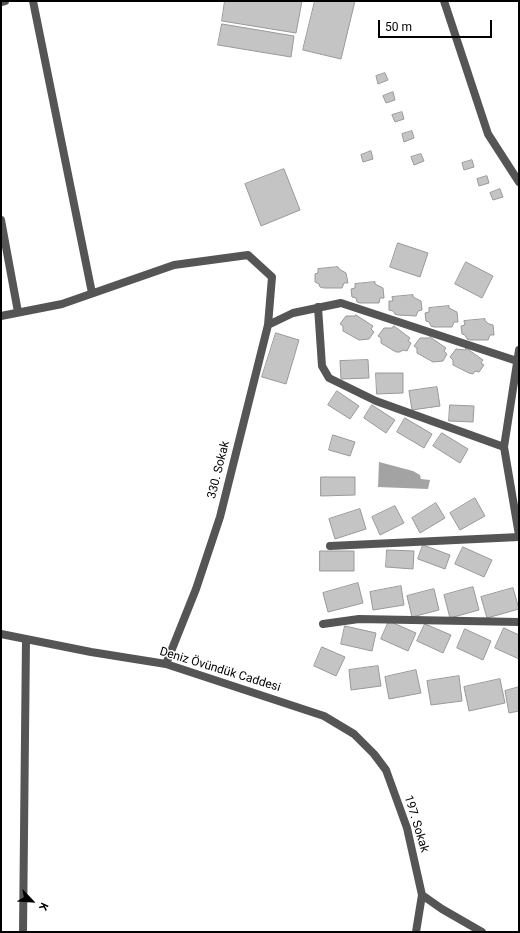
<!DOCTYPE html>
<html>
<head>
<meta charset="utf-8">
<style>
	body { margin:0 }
	#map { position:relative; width:520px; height:933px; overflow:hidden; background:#fff; font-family:Roboto,sans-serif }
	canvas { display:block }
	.frame { position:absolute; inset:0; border:2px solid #000; pointer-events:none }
	.north { position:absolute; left:12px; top:881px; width:40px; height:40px; -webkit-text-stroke:3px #fff; paint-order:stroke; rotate:115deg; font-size:11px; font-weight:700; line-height:16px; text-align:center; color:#000 }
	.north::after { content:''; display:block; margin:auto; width:14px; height:18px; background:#000; clip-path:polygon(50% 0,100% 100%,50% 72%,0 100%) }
	.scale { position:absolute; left:378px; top:20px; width:114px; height:18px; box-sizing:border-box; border:2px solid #000; border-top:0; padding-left:5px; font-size:12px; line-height:14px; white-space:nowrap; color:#000; -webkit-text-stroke:3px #fff; paint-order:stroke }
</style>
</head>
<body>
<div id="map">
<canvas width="520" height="933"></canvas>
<div class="frame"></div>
<div class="north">K</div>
<div class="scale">50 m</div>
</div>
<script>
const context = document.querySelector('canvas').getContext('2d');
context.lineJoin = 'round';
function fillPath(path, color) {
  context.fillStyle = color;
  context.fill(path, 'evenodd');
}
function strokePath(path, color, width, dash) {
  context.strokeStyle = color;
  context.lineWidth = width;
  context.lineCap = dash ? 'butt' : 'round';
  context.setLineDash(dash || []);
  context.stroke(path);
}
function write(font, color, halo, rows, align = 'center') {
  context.font = font + ' Roboto,sans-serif';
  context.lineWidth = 3;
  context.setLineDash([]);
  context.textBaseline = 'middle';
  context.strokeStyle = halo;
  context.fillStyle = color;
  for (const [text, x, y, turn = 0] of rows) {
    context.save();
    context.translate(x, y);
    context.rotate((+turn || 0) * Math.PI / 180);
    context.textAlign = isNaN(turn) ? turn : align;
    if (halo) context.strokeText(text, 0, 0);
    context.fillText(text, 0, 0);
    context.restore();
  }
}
fillPath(new Path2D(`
	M379,462l34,9 7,4 1,4 9,1 -2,9 -50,-2z`), '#a3a3a3');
const building = new Path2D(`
	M225,1h77l-6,32 -74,-12z
	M315,1h40l-14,58 -38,-9z
	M222,24l72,12 -3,21 -73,-12z
	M385,73l3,7 -10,4 -2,-8z
	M393,92l2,8 -9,3 -3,-7z
	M402,112l2,7 -9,3 -3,-7z
	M412,131l2,7 -10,4 -2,-8z
	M371,151l2,8 -10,3 -2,-7z
	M421,154l3,7 -10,4 -3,-8z
	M472,160l2,7 -10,3 -2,-7z
	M284,169l16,41 -39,16 -16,-42z
	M487,176l2,7 -10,3 -2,-7z
	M500,189l3,8 -10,3 -3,-7z
	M398,243l30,10 -8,24 -30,-10z
	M466,262l27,14 -11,22 -27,-14z
	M338,267l1,2 7,4 2,10h-4l-2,5h-18l-4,-1 -1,-3 -4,-2v-8l3,-1v-4z
	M375,282v2l8,4 1,10h-4l-1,5h-19l-3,-1 -1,-4 -4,-1 -1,-8 4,-1v-4z
	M413,295v2l8,4 1,9 -4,1 -2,5 -18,-1 -3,-1 -2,-3 -4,-1v-9h4l-1,-4z
	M449,306v2l8,4 1,10h-4l-2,5h-18l-3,-1 -2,-4 -3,-1 -1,-8 4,-1v-4z
	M356,315l17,11 -2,3 3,3 -5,7 -10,1 -16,-9v-5l-3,-2 6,-8h9z
	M485,319v2l4,3 4,1 1,10h-4l-2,5h-18l-3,-1 -2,-4 -3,-1 -1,-8 4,-1 -1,-4z
	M394,326l16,12 -2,3 3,2 -4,8 -4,-1 -3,2h-4l-15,-9v-5l-3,-2 6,-8h8z
	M276,333l23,7 -13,44 -24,-7z
	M430,337l16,11 -2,3 3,3 -4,7 -10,1 -16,-9v-5l-3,-2 6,-8h8z
	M466,348l17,12 -2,3 3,2 -5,7 -4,-1 -2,3 -4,-1 -16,-8v-5l-3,-3 6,-8 9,1z
	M368,360l1,18 -28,1 -1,-18z
	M376,373h27v20l-26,1z
	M437,387l3,19 -28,4 -3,-19z
	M337,391l22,15 -9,13 -22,-14z
	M372,405l23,15 -9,13 -22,-15z
	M450,405l24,1 -1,16 -24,-1z
	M405,418l27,16 -8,14 -27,-16z
	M442,433l26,16 -8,14 -27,-17z
	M333,435l22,7 -5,14 -21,-6z
	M321,477h34v18l-34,1z
	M475,498l10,18 -25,14 -10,-17z
	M436,503l9,15 -25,15 -8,-15z
	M395,506l9,17 -24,12 -8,-18z
	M360,509l6,20 -31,10 -6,-20z
	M423,545l27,10 -5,14 -27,-10z
	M463,547l29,13 -8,17 -29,-13z
	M387,550l27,1 -1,18 -27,-2z
	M320,551h34v20h-34z
	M358,583l5,20 -35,9 -5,-19z
	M401,586l3,19 -31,5 -3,-18z
	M473,587l6,23 -29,8 -6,-23z
	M513,588l6,21 -32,9 -6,-21z
	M434,589l5,21 -27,7 -5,-21z
	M389,621l27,12 -8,18 -27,-12z
	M425,624l26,11 -8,18 -26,-12z
	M345,626l31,7 -4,18 -31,-7z
	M504,628l15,7v24l-24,-11z
	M465,629l26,12 -8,19 -26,-12z
	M322,647l23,10 -9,19 -22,-10z
	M378,666l3,20 -30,4 -2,-20z
	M416,670l5,23 -32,6 -4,-22z
	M459,676l3,25 -31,4 -4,-24z
	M500,679l5,24 -36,8 -5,-24z
	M519,687v24l-10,2 -4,-22z`);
fillPath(building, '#c4c4c4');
strokePath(building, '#999', 1);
strokePath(new Path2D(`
	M33,1l59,292
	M444,1l44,133 31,48
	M1,2l4,-1
	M1,220l17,92
	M318,307l4,59 7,12 47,23 128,46
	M1,316l61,-12 112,-39 74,-10 24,22 -4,48 -48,192 -24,72 -30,75
	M268,325l25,-12 48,-10 176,58
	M519,350l-15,97 15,88
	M330,546l189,-9
	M323,624l36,-5 160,3
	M1,634l90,18 75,12 158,52 30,18 20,20 12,16 21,58 15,67 -6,37
	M422,895l20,14 40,23
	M23,932l3,-293`), '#555', 8);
write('12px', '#000', '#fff', [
	["330. Sokak",219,470,-76],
	["Deniz Övündük Caddesi",220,670,17],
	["197. Sokak",416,824,73]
]);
</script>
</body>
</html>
